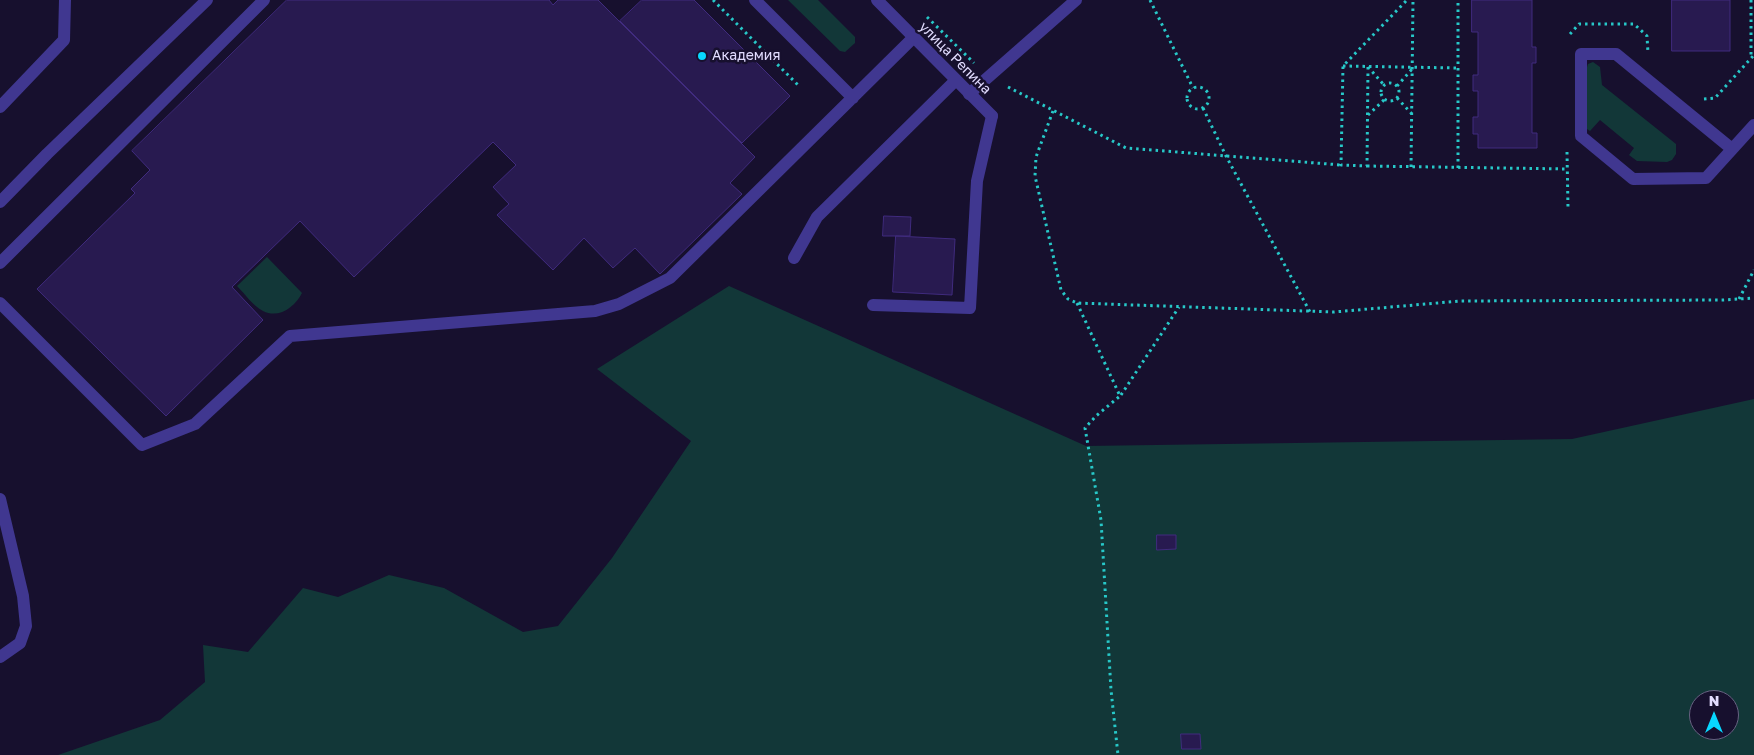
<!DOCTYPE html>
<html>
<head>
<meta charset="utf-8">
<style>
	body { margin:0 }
	#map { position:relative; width:1754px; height:755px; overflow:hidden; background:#17102e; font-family:"Golos Text",sans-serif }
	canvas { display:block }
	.north { position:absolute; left:1689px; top:690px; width:50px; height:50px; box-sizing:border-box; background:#17102e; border:1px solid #686282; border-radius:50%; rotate:0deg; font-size:14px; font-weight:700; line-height:20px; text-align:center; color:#e2dcff }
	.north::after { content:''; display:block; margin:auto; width:18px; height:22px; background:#08d7ff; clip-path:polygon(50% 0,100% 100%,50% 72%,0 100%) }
</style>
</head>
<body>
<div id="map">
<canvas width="1754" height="755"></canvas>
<div class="north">N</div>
</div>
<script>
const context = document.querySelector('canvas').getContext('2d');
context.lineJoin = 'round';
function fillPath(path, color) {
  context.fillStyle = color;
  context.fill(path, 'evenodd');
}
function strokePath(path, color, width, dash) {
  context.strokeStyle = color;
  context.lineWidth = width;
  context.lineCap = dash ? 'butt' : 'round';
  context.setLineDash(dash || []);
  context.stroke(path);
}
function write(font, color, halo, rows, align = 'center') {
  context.font = font + ' "Golos Text",sans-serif';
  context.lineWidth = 5;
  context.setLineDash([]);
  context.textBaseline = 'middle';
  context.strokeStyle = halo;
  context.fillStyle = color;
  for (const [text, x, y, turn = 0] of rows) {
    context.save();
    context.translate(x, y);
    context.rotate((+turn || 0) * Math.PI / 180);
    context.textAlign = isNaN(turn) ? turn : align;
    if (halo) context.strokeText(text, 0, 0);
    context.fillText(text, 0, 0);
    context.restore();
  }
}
fillPath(new Path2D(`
	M788,0h30l37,37v6l-10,9 -5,-1z
	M1593,62l7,5 2,18 74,59v10l-4,6 -5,2 -30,-1 -8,-6 5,-7 -34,-28 -10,11 -3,-2v-62l1,-3z
	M267,257l35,36c-7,14 -23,26 -39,18 -10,-5 -18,-17 -26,-25z
	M729,286l357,160 486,-7 182,-40v356h-1696l102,-35 45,-38 -2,-37 45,7 55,-64 35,9 51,-22 55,13 79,44 35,-6 54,-68 79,-117 -94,-72zM1699,700h30v30h-30z`), '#123738');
const building = new Path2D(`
	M287,0h262l4,5 5,-5h40l157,157 -25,26 12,11 -82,80 -25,-26 -22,20 -29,-30 -31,32 -56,-55 12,-11 -16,-17 23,-22 -23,-23 -139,135 -54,-56 -68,66 31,33 -97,96 -129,-127 98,-96 -4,-4 19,-19 -18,-19z
	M642,0h52l96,96 -48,47 -122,-122z
	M1472,0h60v47h4v16h-4v70h5v15h-59v-14h-5v-17h5v-26h-5v-16h5v-43h-6z
	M1672,0h58v51h-58z
	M884,216l27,1 -1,19h-27z
	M896,236l59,3 -3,56 -59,-3z
	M1157,535h19v14l-19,1z
	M1181,734h19l1,15h-19z`);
fillPath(building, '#281a50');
strokePath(building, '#402b7e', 1);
strokePath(new Path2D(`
	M713,0l86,86
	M1150,0l43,88
	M1751,0v57
	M927,17l47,46
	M1570,34l9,-10h55l13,12 1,17
	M1343,66l115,2
	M1368,67l-1,99 -26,-1 2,-99 64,-66
	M1368,67l16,18
	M1381 92a9 9 0 1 1 18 0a9 9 0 1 1-18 0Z
	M1397,86l16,-18
	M1008,87l118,61 215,17
	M1187 98a11 11 0 1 1 22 0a11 11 0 1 1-22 0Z
	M1397,98l15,16
	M1704,99l11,-1 39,-43
	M1203,108l23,48 84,156
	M1053,111l-17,46 -1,19 26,114 7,9 9,4 257,9 126,-11 263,-1 31,-2
	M1368,115l17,-16
	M1567,152l1,56
	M1367,166l201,3
	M1411,167l2,-167
	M1458,168v-168
	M1739,299l15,-29
	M1077,303l43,93 -24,20 -11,12 16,92 10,170 7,65
	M1121,395l58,-88`), '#27c8c8', 3, [2.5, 4]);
strokePath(new Path2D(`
	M755,0l98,98
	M969,94l107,-94
	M0,107l64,-67 1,-40
	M1732,149l-116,-95h-35v82l52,43 73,-1 48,-53
	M0,202l47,-48 160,-154
	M794,258l23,-41 139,-137
	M0,263l264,-263
	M0,303l142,142 53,-21 95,-88 305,-25 24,-7 51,-26 244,-241
	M873,305l97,3 7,-127 15,-65
	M0,499l23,97 3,30 -6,17 -20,14`), '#403790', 12);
strokePath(new Path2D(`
	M877,0l115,116`), '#403790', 12);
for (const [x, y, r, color] of [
	[702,56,5,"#08d7ff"]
]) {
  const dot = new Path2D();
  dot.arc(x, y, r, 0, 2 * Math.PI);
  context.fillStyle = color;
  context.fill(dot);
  strokePath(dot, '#17102e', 2);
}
write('14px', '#e2dcff', '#17102e', [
	["Академия",712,56]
], 'left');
write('14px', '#e2dcff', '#17102e', [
	["улица Репина",955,58,45]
]);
</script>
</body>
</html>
